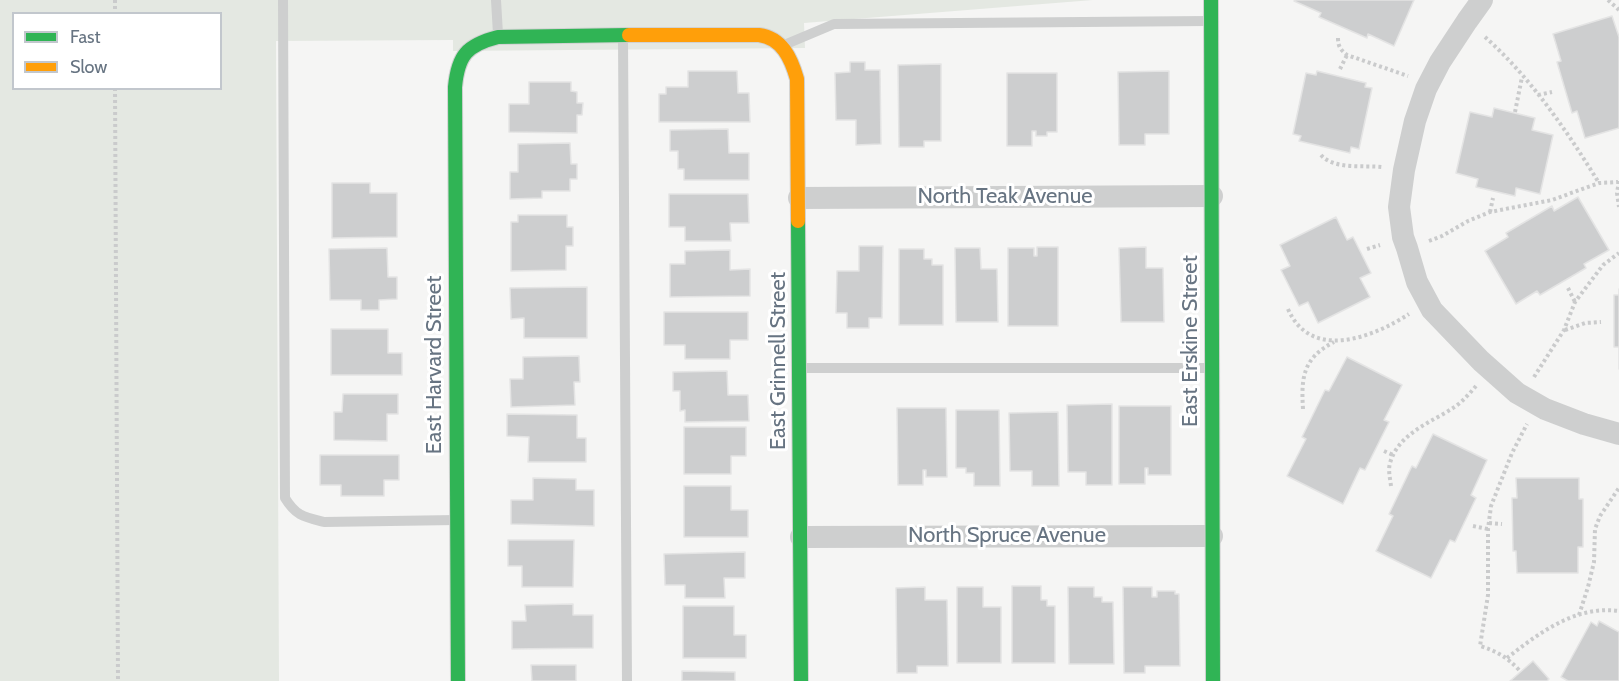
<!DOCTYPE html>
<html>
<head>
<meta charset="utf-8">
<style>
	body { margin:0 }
	#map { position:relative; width:1619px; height:681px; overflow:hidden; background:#f5f5f4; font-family:Cabin,sans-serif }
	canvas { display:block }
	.legend { position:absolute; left:12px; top:12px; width:210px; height:78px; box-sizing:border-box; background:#fff; border:2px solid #c2c7cd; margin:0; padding:8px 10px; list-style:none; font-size:18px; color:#677482 }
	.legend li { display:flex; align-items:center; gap:12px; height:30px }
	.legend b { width:30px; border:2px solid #c2c7cd }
</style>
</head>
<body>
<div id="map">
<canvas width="1619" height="681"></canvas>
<ul class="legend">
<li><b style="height:8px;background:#30b455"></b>Fast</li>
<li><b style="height:8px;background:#ff9f0a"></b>Slow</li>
</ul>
</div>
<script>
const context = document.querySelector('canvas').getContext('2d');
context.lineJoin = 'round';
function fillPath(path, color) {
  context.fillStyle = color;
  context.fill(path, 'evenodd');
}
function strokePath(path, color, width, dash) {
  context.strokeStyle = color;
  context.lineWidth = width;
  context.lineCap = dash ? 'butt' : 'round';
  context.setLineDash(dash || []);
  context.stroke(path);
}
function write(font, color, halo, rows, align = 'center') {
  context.font = font + ' Cabin,sans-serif';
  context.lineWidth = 6;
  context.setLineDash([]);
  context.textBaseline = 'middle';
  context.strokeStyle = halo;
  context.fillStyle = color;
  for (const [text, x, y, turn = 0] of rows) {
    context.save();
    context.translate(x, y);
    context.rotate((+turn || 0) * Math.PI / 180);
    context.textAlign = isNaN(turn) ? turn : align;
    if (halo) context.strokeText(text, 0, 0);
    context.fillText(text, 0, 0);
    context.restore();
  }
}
fillPath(new Path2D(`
	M0,0h1093l-289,23 1,25 -352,3v-11l-177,1 3,640h-279zM14,14h206v74h-206z`), '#e4e8e2');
const building = new Path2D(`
	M1295,0h119l-20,46 -26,-12 -1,4 -48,-21 2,-4 -27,-12z
	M1612,16l7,21v91l-34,10 -8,-27 -5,2 -15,-51 4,-1 -8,-27z
	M850,62h15v8h15l1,74 -25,1v-25h-20l-1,-47 15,-1z
	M941,64v77h-17v6h-25l-1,-82z
	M688,71h49l1,22h11l1,29h-91v-28h7v-7h22z
	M1169,71v63h-24v11h-26l-1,-73z
	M1317,71l49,12 -1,4 7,1 -13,61 -8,-2 -1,6 -51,-12 2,-5 -8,-2 13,-61 10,2z
	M1007,73h50v59h-10v4h-11v-5h-4v15h-25z
	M529,82h42v9l6,1v11h6l-1,12h-5v18l-68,-1v-28h20z
	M1494,108l41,10 -3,12 21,5 -13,59 -24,-6 -1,8 -39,-9 2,-8 -22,-6 14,-61 22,5z
	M728,129l1,24h20v27h-65v-11h-6v-18h-8v-21z
	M570,143l1,21h6v15h-7v12h-28v7l-32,1v-27h8v-28z
	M332,183h38v10h27v44l-65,1z
	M669,194h79l1,29h-19l1,18h-46v-14h-16z
	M1578,197l31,53 -25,14 2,4 -46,27 -3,-4 -21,13 -31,-53 23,-14 -2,-4 46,-27 2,5z
	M518,215h49v12h6v19h-7v24l-55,1v-49h7z
	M1336,217l11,23 6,-3 18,36 -11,5 10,19 -52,26 -10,-21 -9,4 -18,-36 9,-4 -10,-21z
	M859,246h24l-1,72h-13v10h-22v-15h-11l1,-42h22z
	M1037,247h21v79h-50v-78h26v8h3z
	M1146,247v21h17l1,54h-43l-2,-74z
	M387,248l1,29h9v22l-18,1v10h-18v-10h-31l-1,-51z
	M955,248h25l1,21h16l1,53h-42z
	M899,249h25v10h8v6h11v60h-44z
	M730,250v20l20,-1v27l-80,1v-33h15v-13z
	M587,287v51h-63v-20l-13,1 -1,-31z
	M1619,289v80v-22h-5v-52h5z
	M664,312h84v28h-18v19h-45v-14h-21z
	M331,329h57v24h14v22h-71z
	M579,356l1,26h-6l1,23 -64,2 -1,-28h13v-22z
	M1347,357l55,28 -18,35 5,2 -24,48 -5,-2 -17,36 -56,-28 19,-37 -4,-2 23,-47 4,1z
	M727,371l1,24h20l1,26 -64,1v-12l-5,1v-20h-7v-19z
	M343,394h55v20h-11v27l-53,-1v-28h8z
	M1112,404v81h-26v-13h-18l-1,-67z
	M1119,406h52v69h-23v-7h-3v16h-26z
	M897,408h49l1,69h-21v-7h-3v15h-25z
	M956,410h43l1,76h-26v-13h-8v-5h-10z
	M1058,412l1,74h-27v-15h-22l-1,-58z
	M507,414l70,1v23h9v24h-58l1,-25 -22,-1z
	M684,427h62v29h-15v18h-47z
	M1433,434l54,26 -16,35 5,3 -21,44 -5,-2 -19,38 -55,-27 17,-35 -4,-2 23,-48 4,2z
	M320,455h79v25h-15v16h-43v-11h-21z
	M533,478l43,1v11h18v36l-83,-2v-24h22z
	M1516,478h63v21h4v48h-5v26h-61l-1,-22h-3l-1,-53h5z
	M684,486h47v24h17v27h-64z
	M508,540h66l-1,47h-51v-21h-14z
	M745,552v26h-21l1,20h-40v-13h-20l-1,-31z
	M1012,586h29v14h6v6h8v57h-43z
	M925,587v13h22l1,66h-31v7h-20l-1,-85z
	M957,587h26v20h18v56h-44z
	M1068,587h26v10h8v5h11l1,62h-45z
	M1123,587h29v10h5v-6h18v3h4l1,72h-35v7h-21z
	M573,604v11h20v33l-81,1v-28h14l-1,-16z
	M683,606h51v29h12v23h-63z
	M1599,621l20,11v49h-51l-7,-4 30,-55 6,4z
	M1533,661l16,18 -2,2h-37z
	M531,665h45v16h-44z
	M682,671l53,1v9h-53z`);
fillPath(building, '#cdcecf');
strokePath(building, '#e4e4e4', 1.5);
const fast = new Path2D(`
	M1211,0l2,681
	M798,221l3,460
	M458,681l-3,-594c3,-32 12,-42 43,-50l131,-2`);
const slow = new Path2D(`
	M629,35h130c23,3 32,23 38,44l1,142`);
strokePath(fast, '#d1d2d2', 16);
strokePath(slow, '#d1d2d2', 16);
strokePath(new Path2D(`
	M115,0v14
	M1608,0l11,10
	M1485,37c46,41 82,94 114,146
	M1338,38c0,9 3,12 9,17l61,21
	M1340,69l7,-14
	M115,88l3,593
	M1538,95l14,-3
	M1515,112l7,-35
	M1321,155c13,15 43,10 61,12
	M1619,181l-2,12 2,14
	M1490,212l3,-14
	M1429,241l13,-5 26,-15 22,-9 62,-12 47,-17 19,-1
	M1367,249l13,-4
	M1568,288l7,14
	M1288,309c23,53 86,28 121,5
	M1565,330l20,-7 16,-1
	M1534,377l30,-47 11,-28 28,-37 16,-12
	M1303,409c-2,-32 0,-51 31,-67
	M1384,451l9,4
	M1391,486c-1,-8 -3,-16 -1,-23 9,-31 43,-41 66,-57 8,-6 14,-13 20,-20
	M1489,523l13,1
	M1473,526l15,3
	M1579,615l9,-28 6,-25 1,-33 5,-13 19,-28
	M1507,658c32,-25 69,-53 112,-47
	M1519,670c-12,-13 -23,-19 -39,-24l8,-51v-66l3,-23 21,-53 15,-29`), '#cacbcc', 4, [3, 3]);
strokePath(new Path2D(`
	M283,0l2,498c11,18 19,19 39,24l132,-2
	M496,0l2,34
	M623,39l4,642
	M784,45l50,-21 374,-3
	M801,368h408`), '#cecfcf', 10);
strokePath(new Path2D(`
	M1482,0l-15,21 -27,41 -14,27 -11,32 -11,49 -5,37 4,30 4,11 10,34 15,28 49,51 36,32 28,16 39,15 35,10
	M799,198l413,-2
	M801,537l411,-1`), '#cecfcf', 22);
strokePath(fast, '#30b455', 14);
strokePath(slow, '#ff9f0a', 14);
write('22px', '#677482', '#fff', [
	["North Teak Avenue",1005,197],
	["East Erskine Street",1191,341,-90],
	["East Grinnell Street",779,361,-90],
	["East Harvard Street",435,365,-90],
	["North Spruce Avenue",1007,536]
]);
</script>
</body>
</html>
